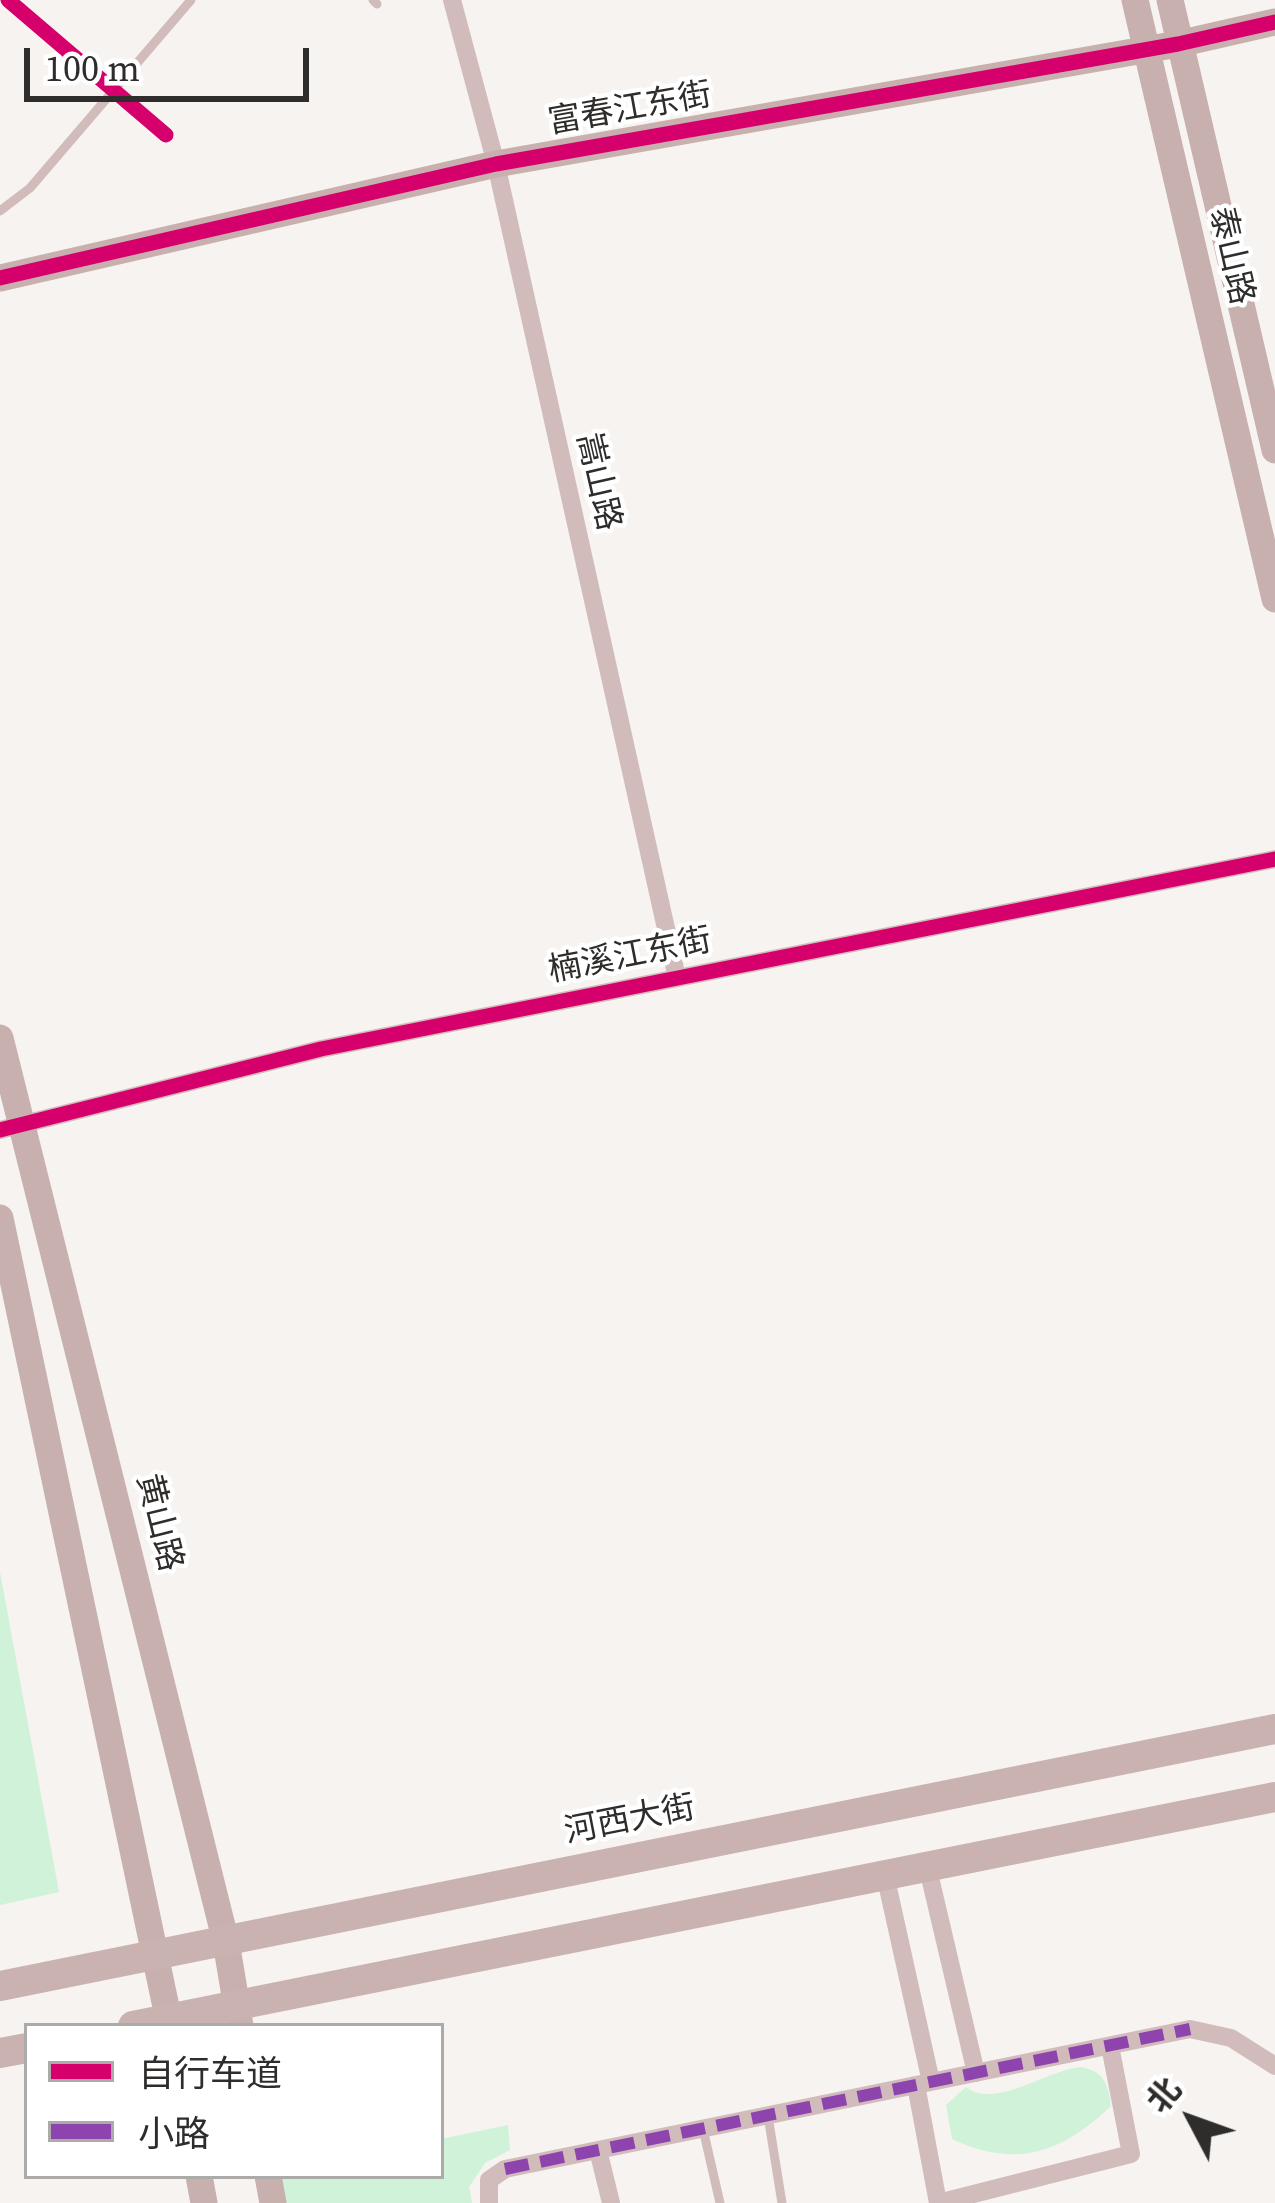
<!DOCTYPE html>
<html>
<head>
<meta charset="utf-8">
<style>
	body { margin:0 }
	#map { position:relative; width:1275px; height:2203px; overflow:hidden; background:#f6f3f1; font-family:"Source Serif 4","Noto Sans SC",serif }
	canvas { display:block }
	.legend { position:absolute; left:24px; top:2023px; width:420px; height:156px; box-sizing:border-box; background:#fff; border:3px solid #acabaa; margin:0; padding:15px 21px; list-style:none; font-size:36px; color:#2f2d2b }
	.legend li { display:flex; align-items:center; gap:24px; height:60px }
	.legend b { width:60px; border:3px solid #acabaa }
	.north { position:absolute; left:1131px; top:2059px; width:120px; height:120px; -webkit-text-stroke:9px #fff; paint-order:stroke; rotate:311deg; font-size:33px; font-weight:700; line-height:48px; text-align:center; color:#2f2d2b }
	.north::after { content:''; display:block; margin:auto; width:42px; height:54px; background:#2f2d2b; clip-path:polygon(50% 0,100% 100%,50% 72%,0 100%) }
	.scale { position:absolute; left:24px; top:48px; width:285px; height:54px; box-sizing:border-box; border:6px solid #2f2d2b; border-top:0; padding-left:15px; font-size:36px; line-height:42px; white-space:nowrap; color:#2f2d2b; -webkit-text-stroke:9px #fff; paint-order:stroke }
</style>
</head>
<body>
<div id="map">
<canvas width="1275" height="2203"></canvas>
<ul class="legend">
<li><b style="height:15px;background:#d6006c"></b>自行车道</li>
<li><b style="height:15px;background:#8e44ad"></b>小路</li>
</ul>
<div class="north">北</div>
<div class="scale">100 m</div>
</div>
<script>
const context = document.querySelector('canvas').getContext('2d');
context.lineJoin = 'round';
function fillPath(path, color) {
  context.fillStyle = color;
  context.fill(path, 'evenodd');
}
function strokePath(path, color, width, dash) {
  context.strokeStyle = color;
  context.lineWidth = width;
  context.lineCap = dash ? 'butt' : 'round';
  context.setLineDash(dash || []);
  context.stroke(path);
}
function write(font, color, halo, rows, align = 'center') {
  context.font = font + ' "Source Serif 4","Noto Sans SC",serif';
  context.lineWidth = 9;
  context.setLineDash([]);
  context.textBaseline = 'middle';
  context.strokeStyle = halo;
  context.fillStyle = color;
  for (const [text, x, y, turn = 0] of rows) {
    context.save();
    context.translate(x, y);
    context.rotate((+turn || 0) * Math.PI / 180);
    context.textAlign = isNaN(turn) ? turn : align;
    if (halo) context.strokeText(text, 0, 0);
    context.fillText(text, 0, 0);
    context.restore();
  }
}
fillPath(new Path2D(`
	M0,1572l59,320 -59,13z
	M1081,2067c24,5 27,17 30,39 -49,47 -95,63 -159,33l-6,-34 20,-18c29,23 80,-17 115,-20z
	M508,2125l2,25 -25,13 -16,24 3,16h-195l-5,-27h169v-37z`), '#d0f2d9');
strokePath(new Path2D(`
	M373,0l4,4
	M0,211l30,-23 161,-188
	M768,2116l14,87
	M703,2129l17,74`), '#d1bcbb', 9);
strokePath(new Path2D(`
	M452,0l44,164 181,814
	M0,1130l321,-81 954,-190
	M928,1869l48,204
	M886,1879l45,203
	M916,2085l22,118
	M598,2150l13,53
	M489,2203v-23l16,-11 685,-140 41,9 44,28
	M938,2203l193,-49 -21,-108`), '#d1bcbb', 18);
strokePath(new Path2D(`
	M1135,0l140,599
	M1170,0l105,450
	M0,278l496,-114 682,-120 97,-22
	M0,1038l226,904 14,84
	M0,1218l170,808
	M199,2176l5,27
	M268,2176l5,27`), '#c8b0af', 27);
strokePath(new Path2D(`
	M0,1986l1275,-257
	M133,2026l1142,-229
	M0,2053l27,-5`), '#cab2b1', 30);
strokePath(new Path2D(`
	M505,2169l685,-140`), '#8e44ad', 12, [24, 12]);
strokePath(new Path2D(`
	M8,0l158,135
	M0,278l496,-114 682,-120 97,-22
	M0,1130l321,-81 954,-190`), '#d6006c', 15);
write('33px', '#2f2d2b', '#fff', [
	["富春江东街",630,110,-10],
	["泰山路",1230,256,77],
	["嵩山路",597,482,77],
	["楠溪江东街",630,957,-11],
	["黄山路",158,1523,76],
	["河西大街",630,1821,-11]
]);
</script>
</body>
</html>
